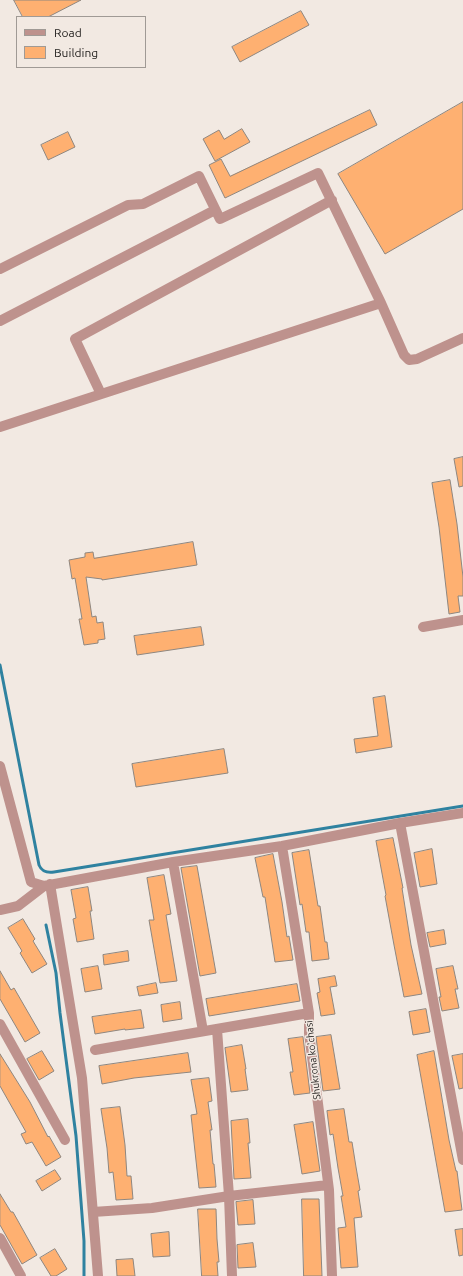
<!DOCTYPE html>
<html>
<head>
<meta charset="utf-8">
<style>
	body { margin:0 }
	#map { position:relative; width:463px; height:1276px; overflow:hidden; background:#f2e9e2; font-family:Ubuntu,sans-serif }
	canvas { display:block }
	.legend { position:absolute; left:16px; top:16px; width:130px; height:52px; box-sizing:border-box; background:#f2e9e2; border:1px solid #a09a95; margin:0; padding:5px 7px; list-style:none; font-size:12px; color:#262321 }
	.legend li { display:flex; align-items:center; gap:8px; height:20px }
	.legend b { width:20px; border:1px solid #a09a95 }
</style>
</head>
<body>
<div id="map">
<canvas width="463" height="1276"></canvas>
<ul class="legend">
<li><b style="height:5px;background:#be928d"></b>Road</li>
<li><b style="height:11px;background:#feb071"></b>Building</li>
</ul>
</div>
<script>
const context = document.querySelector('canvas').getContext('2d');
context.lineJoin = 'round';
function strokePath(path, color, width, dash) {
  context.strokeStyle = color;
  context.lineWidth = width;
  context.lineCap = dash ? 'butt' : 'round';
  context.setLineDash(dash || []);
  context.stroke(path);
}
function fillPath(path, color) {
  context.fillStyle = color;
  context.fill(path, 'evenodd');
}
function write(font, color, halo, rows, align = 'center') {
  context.font = font + ' Ubuntu,sans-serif';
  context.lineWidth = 3;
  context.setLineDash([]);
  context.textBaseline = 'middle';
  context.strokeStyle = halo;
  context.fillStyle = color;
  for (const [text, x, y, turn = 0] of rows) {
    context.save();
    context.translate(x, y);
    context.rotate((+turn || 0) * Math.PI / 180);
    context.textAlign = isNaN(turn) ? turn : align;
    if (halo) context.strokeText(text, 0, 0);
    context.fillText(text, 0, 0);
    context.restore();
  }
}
strokePath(new Path2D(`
	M0,665l39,200c3,7 8,8 15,7l409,-66
	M46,925l10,48 4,40 16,123 8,105v35`), '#2f82a0', 3);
const building = new Path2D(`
	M14,0h67l-33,17h-25z
	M301,11l8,14 -69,37 -8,-15z
	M463,102v107l-78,45 -47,-80z
	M370,110l7,15 -152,73 -16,-33 12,-6 9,17z
	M242,129l8,13 -35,19 -12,-22 16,-9 5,9z
	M68,132l7,15 -27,13 -7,-15z
	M463,457v29l-4,1 -5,-28z
	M450,480l7,44 6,53v19h-5l2,16 -11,2 -10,-87 -7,-44z
	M193,542l4,23 -95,15v-1l-16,-2 6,40 4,-1 1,7 6,-1 2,17 -7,1v3l-14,2 -5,-26h3l-7,-41 -3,1 -3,-19 16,-3v-4l8,-1 1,6z
	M201,627l3,18 -67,10 -3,-19z
	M385,696l7,51 -36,6 -2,-14 24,-3 -5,-38z
	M224,749l4,24 -92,14 -4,-23z
	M393,838l10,50h-1l9,57 11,49 -18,3 -10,-52 -9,-49 1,-1 -10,-54z
	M432,849l5,35 -17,3 -6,-34z
	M309,850l9,56h2l5,36h2l2,17 -17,2 -3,-29h-3l-4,-28 -2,1 -8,-52z
	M273,854l9,48 5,35 2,-1 4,24 -18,2 -10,-65h-2l-8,-39z
	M197,866l19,107 -16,3 -19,-108z
	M164,875l7,39 -5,1 11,66 -17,2 -11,-63h5l-7,-42z
	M88,887l4,24h-2l4,28 -17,3 -4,-23 3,-1 -5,-28z
	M23,919l12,20 -2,2 14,23 -15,9 -12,-20 2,-2 -14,-23z
	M444,930l2,14 -16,3 -3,-14z
	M128,951l1,10 -25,4 -1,-10z
	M98,966l4,23 -17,3 -4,-23z
	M453,966l5,23h-3l4,19 -17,3 -3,-14h2l-5,-28z
	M0,971l11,19 3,-2 26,45 -15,9 -25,-43z
	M335,976l2,10 -7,1 5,27 -14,2 -4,-23 3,-1 -2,-13z
	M156,983l2,10 -19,3 -2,-9z
	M297,984l3,17 -91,15 -3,-17z
	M180,1002l2,17 -19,3 -2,-17z
	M426,1009l4,23 -17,3 -4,-23z
	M141,1010l3,18 -19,2v-1l-30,5 -3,-17z
	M331,1035l9,54 -17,2 -7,-54z
	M303,1037l7,56 -16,2 -4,-23h3l-5,-33z
	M242,1045l4,24h-1l3,21 -17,2 -6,-44z
	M42,1051l12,20 -15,9 -12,-21z
	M434,1051l15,89 7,31h1l5,39 -17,2 -28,-157z
	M188,1053l3,19 -57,6 -32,6 -3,-18z
	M0,1054l30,48 18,35 1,-1 12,21 -15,9 -14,-24 -6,2 -5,-10 5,-2 -26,-46z
	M463,1054v34l-4,1 -7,-33z
	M209,1078l3,23 -4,1 4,28h-2l3,34h1l2,23 -17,1 -8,-73 6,-1 -6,-34z
	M120,1107l5,38 2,31h4l2,23 -17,1 -3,-28 -4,1 -2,-25 -6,-39z
	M344,1109l5,33h3l4,25 4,23 -2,1 4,26 -8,1 4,49 -17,1 -3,-40 8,-1 -5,-31h2l-5,-28 -5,-34 -3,1 -3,-24z
	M248,1119l2,24h-2l3,35 -17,1 -3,-58z
	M313,1122l7,49 -18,3 -8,-49z
	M55,1170l6,9 -19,12 -6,-10z
	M0,1194l11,18h2l24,43 -15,9 -22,-39z
	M302,1199h17l3,77h-18z
	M253,1200l2,24 -17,1 -2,-23z
	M198,1209h18l1,30 2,23h-2l1,14h-16z
	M463,1229v26l-4,1 -4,-26z
	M169,1232l1,24 -17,1 -2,-23z
	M253,1243l3,24 -18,1 -1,-23z
	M55,1249l12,20 -11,7h-5l-11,-18z
	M133,1259l2,17h-18l-1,-16z`);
fillPath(building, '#feb071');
strokePath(building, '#8e867f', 1);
strokePath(new Path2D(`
	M0,269l128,-64 15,-1 56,-28 21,43 98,-46 63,130 23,52 5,5 8,-1 46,-21
	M0,321l215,-111
	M101,394l-26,-55 257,-139
	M0,427l381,-124
	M423,627l40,-7
	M0,766l31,116 13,4 129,-24 109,-16 118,-23 63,-10
	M400,823l63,337
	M282,846l27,167v20l20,157 3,86
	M173,862l30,169
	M50,884l32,194 16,198
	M0,910l18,-4 26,-20
	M0,1024l65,116
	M217,1029l12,167 3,80
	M95,1050l214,-37
	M93,1212l59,-4 77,-12 99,-11
	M0,1238l21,38`), '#be928d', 10);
write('10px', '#262321', '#f2e9e2', [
	["Shukrona ko'chasi",313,1060,-96]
]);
</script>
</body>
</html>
